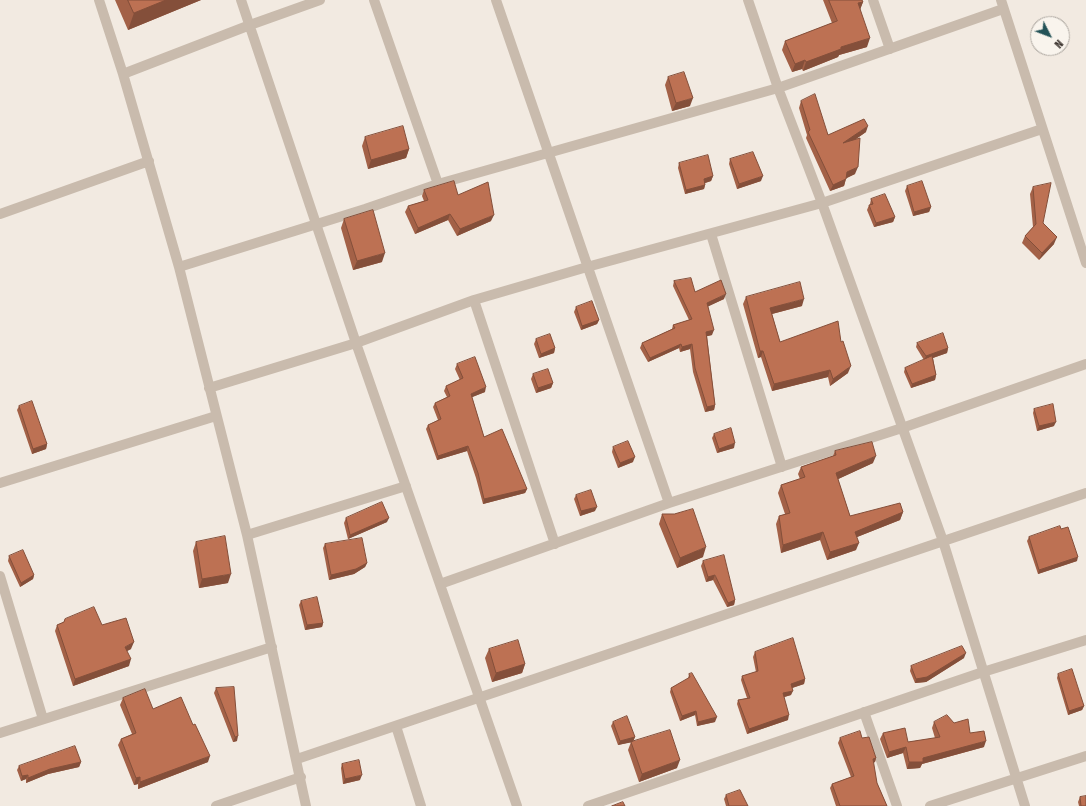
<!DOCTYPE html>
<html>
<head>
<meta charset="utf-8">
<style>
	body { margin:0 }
	#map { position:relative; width:1086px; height:806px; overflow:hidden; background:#f2eae1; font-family:"Fira Sans Condensed",sans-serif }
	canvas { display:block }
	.north { position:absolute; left:1030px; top:16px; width:40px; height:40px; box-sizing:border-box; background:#f9f4ed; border:1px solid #aca69f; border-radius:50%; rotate:132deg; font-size:11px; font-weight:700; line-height:16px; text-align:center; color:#38302b }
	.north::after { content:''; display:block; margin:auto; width:14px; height:18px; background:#235257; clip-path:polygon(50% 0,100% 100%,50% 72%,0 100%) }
</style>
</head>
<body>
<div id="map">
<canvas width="1086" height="806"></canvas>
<div class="north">N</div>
</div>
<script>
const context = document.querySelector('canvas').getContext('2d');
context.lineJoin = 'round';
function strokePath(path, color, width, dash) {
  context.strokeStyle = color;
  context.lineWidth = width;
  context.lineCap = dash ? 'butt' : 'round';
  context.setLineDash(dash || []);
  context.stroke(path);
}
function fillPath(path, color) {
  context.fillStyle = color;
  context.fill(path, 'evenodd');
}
strokePath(new Path2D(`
	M99,0l24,74 56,193 68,268 59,271
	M241,0l115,343 161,463
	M374,0l64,184
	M496,0l173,503
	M748,0l30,88 44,115 121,338 82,265
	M873,0l17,49
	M1001,0l85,263
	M123,74l127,-49 70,-25
	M0,214l149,-53
	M711,234l71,233
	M179,267l186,-58 73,-25 340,-96 225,-79
	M474,300l81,244
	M209,388l147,-45 118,-43 113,-33 235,-64 220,-74
	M0,483l216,-67
	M247,535l159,-49
	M0,576l43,143
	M440,584l229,-81 233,-75 184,-64
	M864,712l33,94
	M396,726l25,80
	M0,733l272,-86
	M297,759l789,-266
	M216,806l85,-29
	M588,806l395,-134 103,-32
	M930,806l156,-50`), '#c9bbad', 10);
fillPath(new Path2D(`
	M115,0h86l-73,30z
	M823,0h39l1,2 -3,7 7,38 -28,8 -1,2 -35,14 -1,-2 -10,3 -10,-22 3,-9 47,-18z
	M668,77l22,29 -18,5 -7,-26z
	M801,101l27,34 38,-3 -10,7 -1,35 -9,4 -2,8 -14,5 -24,-53 1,-3 -8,-27z
	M365,137l44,12 -3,9 -38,11 -6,-23z
	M730,159l31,22 -24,8 -8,-25z
	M679,163l34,13 -2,5 -6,2v2l-1,4 -19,5 -7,-26z
	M907,186l24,21 -2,5 -16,4 -8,-25z
	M1033,187l10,36 11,21 -15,16 -17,-17 3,-7 8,-9 -3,-33z
	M424,190l34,5 33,26 -34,15 -9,-16 -33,14 -10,-22 3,-6 16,-5 -2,-5z
	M871,199l24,18 -2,5 -19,5 -7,-17 2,-5h1v-1z
	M344,219l38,43 -29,8 -12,-42z
	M674,281l21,11 29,7 -16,7 4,29 -5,1 8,69 -1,5 -9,2 -12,-40 -3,-23 -10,3 -1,-4 -31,14 -8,-14 2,-5 30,-14 1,-4 16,-5 -16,-34z
	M746,297l56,9 -30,8 8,28h61l7,31 -18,13 -2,-9 -56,14 -11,-34 -3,1 -15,-54z
	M576,307l23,13 -2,4 -16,6 -7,-18z
	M536,339l19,9 -1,5 -15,5 -5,-14z
	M917,343l31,5 -1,5 -14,5 3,17 -1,5 -24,8 -7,-16 1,-4 19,-8 -8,-13z
	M457,364l28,28 -13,5 12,40 43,52 -2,4 -42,11 -7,-26 -9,-27 -30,9 -11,-31 2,-4 10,-5 -5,-13 2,-4 12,-6 -3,-6 2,-5 14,-6 -5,-11z
	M533,374l20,9 -2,5 -15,5 -5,-14z
	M19,406l28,38 -1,5 -14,5 -15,-44z
	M1034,409l20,17 -17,5 -4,-18z
	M714,434l20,14 -17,5 -5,-15z
	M613,447l20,15 -15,6 -6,-16z
	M835,451l38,12 -35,16 12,37 53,-4 -3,8 -43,17 -1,13 -29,10 -7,-20 -39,13 -5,-29 3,-8 6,-2 -7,-21 3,-8 19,-6 -2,-5 3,-7 32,-11z
	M576,495l19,16 -15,5 -6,-17z
	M662,514l41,43 -26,11 -18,-44z
	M346,518l41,4 -39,17 -4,-16z
	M1061,529l16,32 -39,13 -11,-33 2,-4z
	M196,542l32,41 -29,5 -6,-37z
	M325,544l42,19 -2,4 -11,7 -25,6 -6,-32z
	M9,556l25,19 -1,4 -13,8 -12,-26z
	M703,561l32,39 -1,5 -7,2 -14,-27 -7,2 -5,-16z
	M301,601l22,22 -1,4 -17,3 -6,-25z
	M65,619l66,30 -4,2 2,15 -56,20 -18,-55 2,-6 7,-3z
	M489,649l36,15 -3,9 -30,9 -7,-24z
	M755,652l50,27 -1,5 -12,4 -1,7 -7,2 4,23 -41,14 -10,-30 1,-4 9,-2 -6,-18 1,-4 14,-4 -3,-15z
	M964,658l-38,24 -11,1 -5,-12 1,-5z
	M689,674l26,48 -18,4 -2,-11 -15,6 -10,-29 1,-4 17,-9z
	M1058,674l26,32 -2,4 -14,5 -11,-37z
	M216,688l21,53 -4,1 -19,-49z
	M123,698l30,11 55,53 -70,27v-5l-4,1 -16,-40 3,-6 11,-5 -12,-29z
	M613,722l22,15 -2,4 44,27 -38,14 -11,-32 3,-8 -13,3 -7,-19z
	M934,722l20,1 16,10 14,14 -62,17 -2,4 -13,1 -4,-16 -16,5 -7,-19 3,-6 25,9 27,-4 -3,-10z
	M840,738h22l14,20 -1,4 -2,1 4,20 10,23h-51l-6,-18 2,-4 19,-7 -13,-34z
	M81,762l-2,5 -31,7 -22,9v-4l-5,2 -4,-11 2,-4z
	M342,764l18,16 -17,4 -2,-16z
	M726,795l22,11h-22l-2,-7z
	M1080,797l6,9h-7l-1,-4z`), '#a36147');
fillPath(new Path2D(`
	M166,0h35l-73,30 6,-17z
	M863,2l-3,8 -2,-7z
	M870,38l-3,9 -28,8 -1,2 -35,14 3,-9 35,-15z
	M805,60l-3,9 -10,3 3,-8z
	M693,98l-3,8 -18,5 4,-8z
	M868,126l-2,6 -26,18 3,-7z
	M409,149l-3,9 -38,11 3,-9z
	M858,167l-3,7 -10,5 2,-7z
	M713,176l-2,5 -9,3 2,-5z
	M763,176l-2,5 -24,8 2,-5z
	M846,179l-2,7 -14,5 3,-6z
	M705,185l-1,4 -19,5 1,-4z
	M931,207l-2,5 -16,4 1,-4z
	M450,214l-2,6 -33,14 3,-6z
	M494,215l-3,6 -34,15 3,-7z
	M895,217l-2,5 -19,5 2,-4z
	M1057,237l-3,7 -15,16 3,-7z
	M385,253l-3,9 -29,8 4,-9z
	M726,294l-2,5 -19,9 2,-5z
	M804,299l-2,7 -34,9 2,-7z
	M599,320l-2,4 -16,6 1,-4z
	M714,330l-2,5 -8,2 2,-5z
	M681,344l-2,4 -31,14 2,-4z
	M692,344l-2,5 -10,3 2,-5z
	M555,348l-1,5 -15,5 2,-4z
	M948,348l-1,5 -23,8 2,-5z
	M760,351h3l-2,6 -3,1z
	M851,366l-3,7 -18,13 3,-7z
	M830,370l-2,7 -56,14 2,-7z
	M936,375l-1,5 -24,8 1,-4z
	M553,383l-2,5 -15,5 2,-5z
	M486,387l-1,5 -15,6 1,-4z
	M715,405l-1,5 -9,2 2,-5z
	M1056,422l-2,4 -17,5 2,-5z
	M735,443l-1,5 -17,5 2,-4z
	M47,444l-1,5 -14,5 1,-5z
	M468,446l-1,5 -30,9 1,-4z
	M876,456l-3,7 -39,18 2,-8z
	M635,457l-2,5 -15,6 2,-5z
	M527,489l-2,4 -42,11 1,-5z
	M597,507l-2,4 -15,5 1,-5z
	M903,512l-3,8 -48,19 3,-7z
	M389,518l-2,4 -39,17 2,-4z
	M823,532l-3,8 -39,13 2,-8z
	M859,543l-3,7 -29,10 3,-8z
	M706,547l-3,10 -26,11 3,-10z
	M1078,557l-1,4 -39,13 1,-4z
	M367,563l-2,4 -11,7 -25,6 2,-5z
	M231,574l-3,9 -29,5 3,-9z
	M34,575l-1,4 -13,8 1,-4z
	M715,575l-2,5 -7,2 2,-5z
	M735,600l-1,5 -7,2 1,-4z
	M323,623l-1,4 -17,3 2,-5z
	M134,642l-3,7 -8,4 2,-6z
	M966,653l-2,5 -38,24 -11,1 1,-4z
	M131,659l-2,7 -56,20 2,-7z
	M525,664l-3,9 -30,9 4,-9z
	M805,679l-1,5 -15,5 2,-5z
	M793,691l-2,4 -10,3 2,-5z
	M1084,706l-2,4 -14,5 1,-4z
	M696,711l-1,4 -15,6 2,-5z
	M789,715l-1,5 -41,14 2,-5z
	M717,717l-2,5 -18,4 1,-4z
	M238,736l-1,5 -4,1 2,-5z
	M635,737l-2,5 -15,3 2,-4z
	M986,741l-2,6 -62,17 -2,4 -13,1 2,-7 14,-4z
	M906,747l-3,6 -16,5 2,-6z
	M210,756l-2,6 -70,27 2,-7z
	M876,758l-1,4 -4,1 2,-4z
	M680,760l-3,8 -38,14 3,-8z
	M81,762l-2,5 -31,7 -22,9 2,-5 22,-9z
	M28,775l-2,4 -5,2 1,-5z
	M362,775l-2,5 -17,4 2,-5z
	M140,777l-2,7 -4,1 2,-7z`), '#844f3a');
const building = new Path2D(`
	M128,0h38l-32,13z
	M829,0h33l1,2 -5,1 12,35 -29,9v2l-35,13 -1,-2 -10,4 -10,-23 52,-20z
	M684,72l9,26 -17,5 -8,-26z
	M815,94l13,41 36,-16 4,7 -25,17 17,-5 -2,29 -11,5 -1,7 -13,6 -25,-53 2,-2 -9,-29z
	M403,126l6,23 -38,11 -6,-23z
	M753,152l10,24 -24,8 -9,-25z
	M708,155l5,21 -9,3 1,6 -19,5 -7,-27z
	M454,181l4,14 30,-13 6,33 -34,14 -10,-15 -32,14 -10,-22 20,-6 -4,-10z
	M922,181l9,26 -17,5 -7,-26z
	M1051,183l-8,40 14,14 -15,16 -17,-17 11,-12 -3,-37z
	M885,194l10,23 -19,6 -7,-18 4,-1 -2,-5z
	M373,210l12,43 -28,8 -13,-42z
	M691,278l4,14 26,-12 5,14 -19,9 7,27 -8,2 9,73 -8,2 -12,-39 -3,-24 -10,3 -1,-3 -31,14 -8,-15 33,-15 -2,-3 19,-6 -18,-38z
	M800,282l4,17 -34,9 10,34 58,-21 3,21 2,-1 8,25 -18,13 -3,-9 -56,14 -11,-33h-3l-14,-54z
	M592,301l7,19 -17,6 -6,-19z
	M943,333l5,15 -22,8 -9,-13z
	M550,334l5,14 -14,6 -5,-15z
	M932,356l4,19 -24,9 -7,-16z
	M475,357l11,30 -15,7 13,43 18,-8 25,60 -43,10 -6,-26 -10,-27 -30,10 -10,-31 13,-6 -6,-16 15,-7 -4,-10 17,-8 -6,-14z
	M548,369l5,14 -15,5 -5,-14z
	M32,401l15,43 -14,5 -14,-43z
	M1053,404l3,18 -17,4 -5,-17z
	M731,428l4,15 -16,6 -5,-15z
	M628,441l7,16 -15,6 -7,-16z
	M872,442l4,14 -40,17 14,43 50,-13 3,9 -48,20 4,11 -29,9 -7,-20 -40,13 -4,-29 11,-3 -9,-28 24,-8 -4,-10 35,-12 -1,-4z
	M591,490l6,17 -16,4 -5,-16z
	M382,502l7,16 -39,17 -4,-17z
	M693,509l13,38 -26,11 -18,-44h12z
	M1060,526l1,3 7,-2 10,30 -39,13 -10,-33z
	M225,536l6,38 -29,5 -6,-37z
	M362,538l5,25 -11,6 -25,6 -6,-31z
	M23,550l11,25 -13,8 -12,-27z
	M724,555l11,45 -7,3 -13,-28 -7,2 -5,-16z
	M317,597l6,26 -16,2 -6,-24z
	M94,607l8,18 24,-7 8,24 -9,5 6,12 -56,20 -18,-54 7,-3 1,-3z
	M793,638l12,41 -14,5 2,7 -10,2 6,22 -40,14 -11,-29 12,-2 -8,-22 16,-5 -3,-19z
	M518,640l7,24 -29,9 -7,-24z
	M962,646l4,7 -39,24 -11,2 -5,-13z
	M1072,669l12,37 -15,5 -11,-37z
	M692,673l25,44 -19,5 -2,-11 -14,5 -11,-28 19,-11 -1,-3z
	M234,687l4,49 -3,1 -19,-49z
	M145,689l8,20 28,-12 12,28 2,-1 15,32 -70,26v-5l-4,1 -15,-39 15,-6 -13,-35z
	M947,715l7,8 14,-4 2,14 14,-2 2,10 -63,17v4h-14l-3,-15 -17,5 -6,-19 22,-5 3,14 32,-5 -6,-15z
	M627,716l8,21 -15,4 -7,-19z
	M670,730l10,30 -38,14 -11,-32z
	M860,731l2,7 7,-1 7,21 -3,1 4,24 10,23h-47l-8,-22 22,-8 -14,-38z
	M75,746l6,16 -31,7 -22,9v-3l-6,1 -3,-10z
	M359,760l3,15 -17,4 -3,-15z
	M740,790l8,16h-19l-3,-11z
	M1086,796v10h-5l-1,-9z
	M623,802l2,4h-13z`);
fillPath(building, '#bd7153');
strokePath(building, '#844f3a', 1);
</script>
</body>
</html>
